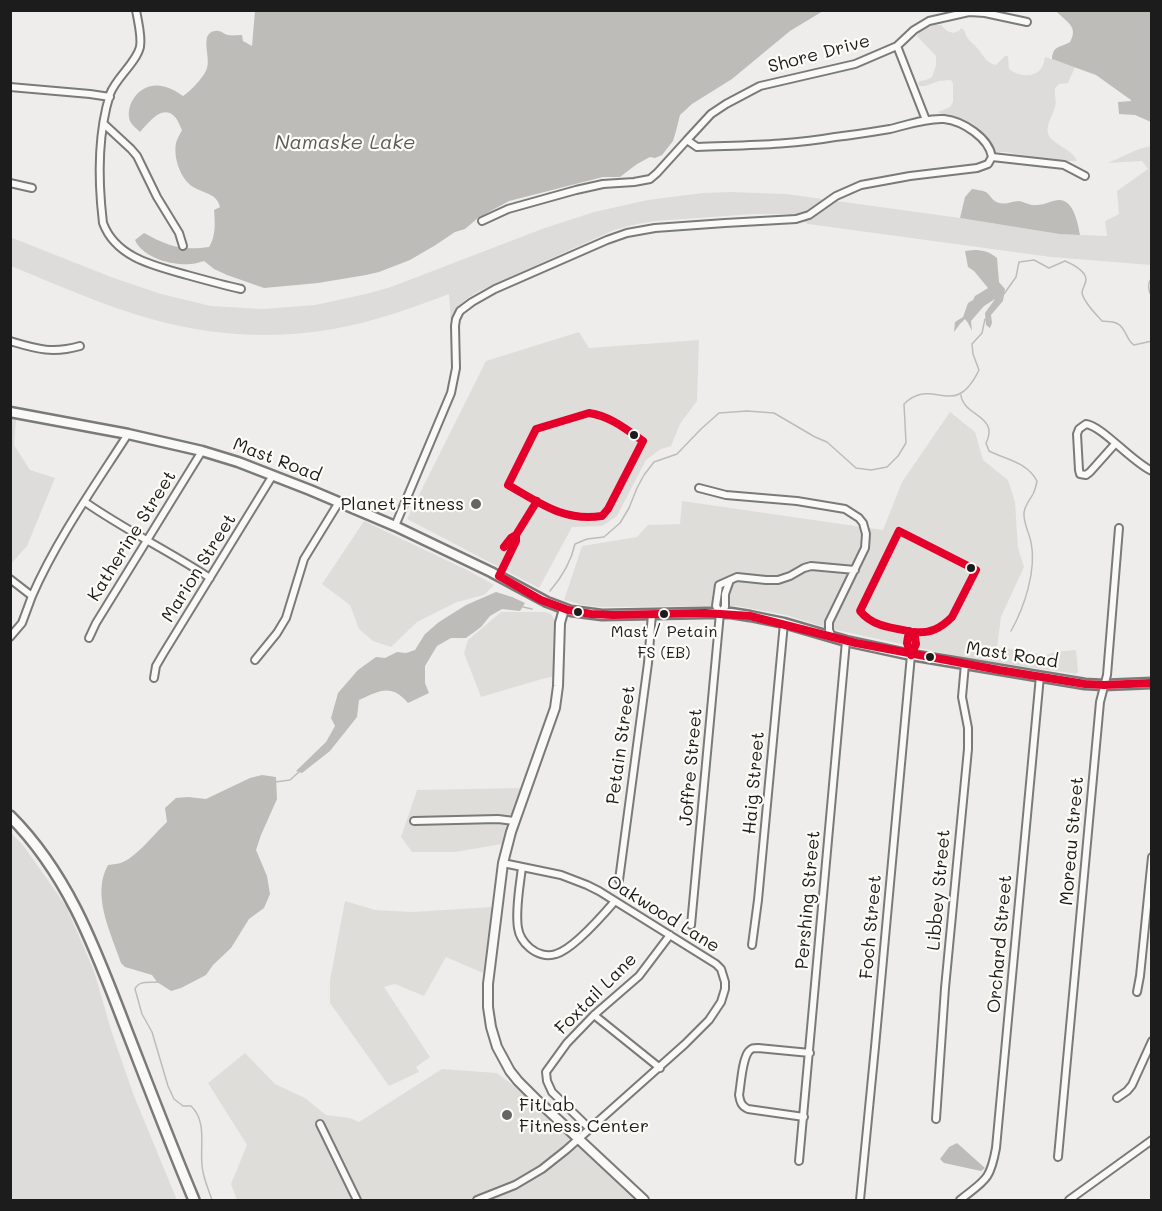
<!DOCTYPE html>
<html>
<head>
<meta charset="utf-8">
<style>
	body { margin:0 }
	#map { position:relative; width:1162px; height:1211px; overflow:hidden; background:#efedeb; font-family:Mali,sans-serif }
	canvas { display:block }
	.frame { position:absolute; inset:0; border:12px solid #1c1c1c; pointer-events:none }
</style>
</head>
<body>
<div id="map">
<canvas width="1162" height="1211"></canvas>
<div class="frame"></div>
</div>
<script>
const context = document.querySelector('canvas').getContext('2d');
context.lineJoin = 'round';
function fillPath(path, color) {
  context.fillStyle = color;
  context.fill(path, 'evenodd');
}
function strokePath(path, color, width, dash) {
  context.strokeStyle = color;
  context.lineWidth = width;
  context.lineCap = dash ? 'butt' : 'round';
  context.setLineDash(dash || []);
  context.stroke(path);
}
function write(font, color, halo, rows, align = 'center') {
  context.font = font + ' Mali,sans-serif';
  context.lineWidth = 4.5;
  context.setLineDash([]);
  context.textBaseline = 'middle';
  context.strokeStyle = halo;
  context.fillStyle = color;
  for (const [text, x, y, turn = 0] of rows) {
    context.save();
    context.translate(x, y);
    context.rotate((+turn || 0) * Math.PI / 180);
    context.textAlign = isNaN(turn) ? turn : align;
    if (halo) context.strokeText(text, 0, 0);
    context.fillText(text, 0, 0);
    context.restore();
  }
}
fillPath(new Path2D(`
	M579,332l10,16 110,-8 -2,61 -17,23 -9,22 -10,3 -15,11 -29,56 -15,10 -30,1 -33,61 -132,-69 79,-158z
	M950,412l25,20 8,28 25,20 7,22 3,46 6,19 -23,50 -4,30 49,8 9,-3 21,-2 2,22 -2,2 -111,-16 -138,-30 -41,-13 -49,-9 -138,1 -16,-2 -19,-5 18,-54 55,-9 11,-12 32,-1 2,-23 201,29 19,-48z
	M364,521l105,50 25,14 -10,10 -27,7 -40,20 -26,25 -18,-6 -14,-12 -9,-24 -28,-21z
	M501,612h44l6,2 4,6 -2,46 2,10 -13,3 -61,18 -17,-44 4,-13z
	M522,788l-14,43 -6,13 -47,8h-43l-11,-15 16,-47z
	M345,901l30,9 37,2 80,-5 -9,66 -37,-16 -22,39 -29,-12 -11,3 46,70 -14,10 3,5 -30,14 -59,-83v-23z
	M245,1053l30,31 30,14 21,17 24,3 9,4 83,-53 55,4 30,23 110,104h-400l-6,-16 16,-39 -39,-62z`), '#dfddda');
fillPath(new Path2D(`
	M934,25h7l6,6 6,2 6,-2 2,-3 3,2c4,12 7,10 14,19 6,7 8,14 18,16l9,-9h3l1,13c9,7 26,10 33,-2 2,-3 2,-6 3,-10l30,10 -7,16 -9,1 -4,4c-1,6 2,13 0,19 -3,12 -15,25 0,35 8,6 18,10 22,19h-12l-38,-5 -21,-4h-9l-5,-3 -4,-9 -14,-13 -22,-11 -9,-1 -5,-3 12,-5 3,-5v-19l-2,-3 -12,1 -14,5h-6l-1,-3 2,-2 6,-1 6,-3 4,-12v-9l-19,-20 3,-6z
	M1151,146v119l-100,-8 -243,-33 -15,-10h-39l-99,7 -18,3 -23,6 -135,61c-14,8 -24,15 -28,31l-2,-28c-24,9 -48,18 -73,25 -72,21 -149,21 -221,1 -49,-13 -97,-35 -144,-54l-1,-29 101,40 50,17 50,12 52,3 52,-4 51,-11 25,-7 151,-58 52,-17 54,-12 55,-7 28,-1 55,2 174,24 99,16 48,2 -2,-15 14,-7 -2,-23 31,-22 -6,-8 -34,2 31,-14z
	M10,419h6l-2,26 16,25 25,8 -28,68 -16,18z
	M10,832l13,13 43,61 28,65 18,62 22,63 43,104h-166z`), '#dedcda');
fillPath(new Path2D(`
	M255,11h568l-33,20 -58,48 -40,25 -12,11 -4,16 -3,10 -11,14 -7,3 -5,-1 -13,7 -17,13h-17l-94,24 -31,17 -13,11 -10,3 -21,14 -24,14 -31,12 -13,3 -48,8 -54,5 -37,-13 -13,-6 -10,-8c-5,1 -9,3 -14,3 -18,2 -48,-7 -55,-24l9,-7c24,13 38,18 65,14 7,-11 6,-25 5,-37l6,-3c-3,-13 -14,-13 -25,-19 -14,-7 -22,-30 -19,-45 1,-4 4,-9 6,-13 -2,-4 -4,-10 -7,-13 -13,-14 -27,7 -35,15 -3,-3 -8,-7 -10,-11 -5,-15 7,-33 22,-35 12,-2 22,4 31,10 7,-4 22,-20 24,-28 4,-11 -8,-35 8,-37 6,-1 8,3 13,4 4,1 10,0 14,0l1,6 9,5z
	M1056,11h95v111l-16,-7 -16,-1 -1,-12 13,-1v-1l-35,-25 -44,-16c1,-14 8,-11 18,-17 9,-16 -4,-20 -14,-31z
	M972,189c5,1 9,1 14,3 5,4 7,10 14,11 6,2 12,-2 19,-2 6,1 11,5 18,4 8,0 15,-5 23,-5 14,1 18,24 20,35l-21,-1 -99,-16 5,-21z
	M974,250c9,0 16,2 23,8l2,24 6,7 -2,12 -12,14 1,8 -2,5 -4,-3 -1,-12 10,-14 -11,7 -13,15 1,10 -4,-8 -3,-4 -5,5 -6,8 1,-10 8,-5 5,-14 5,-3 2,-4 13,-8 -14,-17 -6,-4 -3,-16z
	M496,592l16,5 13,6 -5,8 -18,-2 -12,7 -9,11 -15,11h-15l-14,8 -12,20v17l4,10 -21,10c-17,-20 -29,-12 -49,-3l-2,17 -27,34 -28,22 -6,-2 30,-29 9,-16 -4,-8 7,-25 20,-23 18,-13 9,1 12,-6 9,1 9,-3 10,-16 14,-12 27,-17z
	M262,775l14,2 1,22 -16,36 -5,15 11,26 3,18 -6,14 -15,11 -18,29 -18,17 -7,10 -25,13 -10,3 -14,-9 -5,-7 -27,-8 -4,-4c-10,-30 -30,-68 -13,-98 5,-1 11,-1 15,-3 13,-5 33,-30 44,-40l-2,-14 11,-10 12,-1 18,2 44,-21z
	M957,1143l28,25 -4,3 -37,-8 -4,-4 9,-12z`), '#bdbcb9');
strokePath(new Path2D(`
	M1152,278c-5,5 -4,13 0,19
	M1004,294l12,-17 3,-15 15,-2 15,8 16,-7c7,3 20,9 21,18 0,6 -4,9 -4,14 2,10 14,21 20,28 5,1 11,0 16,3 8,4 8,16 16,21l18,-4
	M961,395c2,21 39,21 25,48l3,8c18,9 38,11 48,30 -1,5 -2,9 -4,13 -4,7 -10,14 -9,21 0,9 5,18 7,27 6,28 -7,66 -20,89
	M550,591c12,-14 21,-29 25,-47l12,-5 17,-2 16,-14 9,-15 8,-20 7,-13 10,-13 23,-8 24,-25 18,-16 28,-2 27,2 41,24 12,5 29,26 15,2 16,-3 11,-11 8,-13 -2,-39c30,-29 50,18 75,-34l-6,-16 -1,-10 10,-11 3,-14
	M523,607l9,2
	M275,782l15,-2 10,-9
	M158,982c-9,1 -19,-2 -23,7l7,25 10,18 16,54 6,13 9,7h8c18,17 7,45 12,66 2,10 6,19 9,28`), '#bdbcb9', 1.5);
const minor = new Path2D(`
	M136,10c2,12 6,26 4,37 -4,16 -24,31 -30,47 -13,42 -12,87 -7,129 13,35 52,43 84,52 18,5 36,10 54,14
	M897,46l29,74
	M10,87l80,7 20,3
	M104,124l27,25 6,7 20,41 22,36 4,13
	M687,140l24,-26 15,-10 34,-18 95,-22 42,-18 17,-16 15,-9 40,-9 16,1 42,9
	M992,157l72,8 21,11
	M10,183l22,5
	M482,221l26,-12 68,-19 27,-6 31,-2 16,-3 7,-6 30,-33 10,7c46,-2 93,-2 138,-10 18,-2 37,-5 55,-8 17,-4 36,-11 54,-10 19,2 45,19 48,38
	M10,341c27,8 42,13 70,5
	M1115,444l-25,28 -4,3 -6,-1 -1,-4 -2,-36 2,-5 7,-5c16,2 46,38 66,47
	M699,488l27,7 71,6 48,8 14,9 4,5 3,11 -1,14 -36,74v8l3,7
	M85,502c40,28 84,49 125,76
	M395,526l56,-133 5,-25 -1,-42 1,-7 4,-8 12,-9 23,-13 112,-49 20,-7 28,-5 70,-5 71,-4 13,-4 27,-19 25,-11 49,-9 67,-8 11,-4 4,-7
	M10,579l22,17 -10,27 -12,14
	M32,596c25,-57 62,-109 96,-162
	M720,613l-4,-7 3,-21 18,-8 29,3h12l12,-4 14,-8 7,-2 44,4
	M720,613l5,-6v-13l5,-14
	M89,638l7,-15 106,-172
	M255,660l22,-27 9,-15 18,-59 35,-57
	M154,678l2,-12 7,-12 110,-179
	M414,821l84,-2 16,2
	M522,867c-2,18 -7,43 -4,61 1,7 6,15 12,20 7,6 17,9 26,6 17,-5 47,-39 59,-53
	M619,880l29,-217 4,-49
	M691,925l29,-312
	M752,945l6,-45 26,-277
	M1137,992l3,-16 12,-119
	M594,1015l66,53
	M1117,1098l10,-7 5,-6 20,-44
	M804,1117l-56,-8c-7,-3 -8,-8 -9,-14 2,-11 3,-36 10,-44 3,-3 4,-3 9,-3l52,5
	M936,1119l9,-131 23,-239v-21l-6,-31 3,-33
	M320,1124l37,76
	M590,1129l-38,-37 -5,-11 -1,-9 21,-29 27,-28 45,-39 31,-41
	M1058,1157l42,-455 7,-27 12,-147
	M799,1161l47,-520
	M477,1200l38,-15 27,-16 24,-19 119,-106 24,-24 12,-18 4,-13v-7l-4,-13 -5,-5 -117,-73 -12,-6 -26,-10 -58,-12
	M860,1200l15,-153 36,-392
	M960,1200c25,-20 30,-19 36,-52l44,-472
	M1069,1200l83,-60`);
const tertiary = new Path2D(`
	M564,609l-4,14 -2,63 -3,22 -44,124 -8,31 -15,121v23l3,20 6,20 13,24 8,10 20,20 106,99`);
const secondary = new Path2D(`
	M10,412l118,22 74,17 36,11 72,28 85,36 96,46 56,30 24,9 31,4 104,-2h25l19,3 34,7 62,18 65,14 174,29 19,1 48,-2`);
const primary = new Path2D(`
	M10,816c59,59 86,135 115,210 23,59 45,117 69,174`);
strokePath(minor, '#7b7a79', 10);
strokePath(tertiary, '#7b7a79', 12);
strokePath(secondary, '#7b7a79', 13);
strokePath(primary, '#7b7a79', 14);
strokePath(minor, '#f9f9f7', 6);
strokePath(tertiary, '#f9f9f7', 8);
strokePath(secondary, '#f9f9f7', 8);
strokePath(primary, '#f9f9f7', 9);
strokePath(new Path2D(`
	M589,413c21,3 37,16 54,28l-35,68 -6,7c-38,6 -62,-13 -94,-31l28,-56z
	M899,531l77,39 -24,47c-11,11 -22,17 -38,15l2,12 -5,11 -4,-12 2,-12c-18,-3 -37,-5 -49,-20z
	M516,535v6l-17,35 42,24 27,10 23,4 22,1 92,-2 45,3 106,27 143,27 86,14 19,1 48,-2
	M504,547l7,-9 5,-3 21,-34`), '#e4002b', 8);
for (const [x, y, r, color] of [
	[634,435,5,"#1c1c1c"],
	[476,504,6,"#666564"],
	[971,568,5,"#1c1c1c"],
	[578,612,5,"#1c1c1c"],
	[664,614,5,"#1c1c1c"],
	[930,657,5,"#1c1c1c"],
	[507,1115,6,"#666564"]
]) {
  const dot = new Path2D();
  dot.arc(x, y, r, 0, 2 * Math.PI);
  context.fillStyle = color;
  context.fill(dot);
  strokePath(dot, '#fdfcf7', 2);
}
write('16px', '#1c1c1c', '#fdfcf7', [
	["Mast / Petain",664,632],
	["FS (EB)",664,653]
]);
write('18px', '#1c1c1c', '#fdfcf7', [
	["Shore Drive",819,54,-15],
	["Mast Road",277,460,21],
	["Katherine Street",132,536,-58],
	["Marion Street",199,568,-58],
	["Mast Road",1012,655,9],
	["Petain Street",621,745,-82],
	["Joffre Street",691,767,-85],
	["Haig Street",754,783,-85],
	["Moreau Street",1072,841,-85],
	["Libbey Street",939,890,-85],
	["Pershing Street",808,900,-85],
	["Oakwood Lane",663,914,32],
	["Foch Street",871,927,-85],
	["Orchard Street",1000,944,-85],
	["Foxtail Lane",596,994,-45]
]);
write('18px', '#1c1c1c', '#fdfcf7', [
	["Planet Fitness",464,504],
	["FitLab",519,1105,"left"],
	["Fitness Center",519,1126,"left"]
], 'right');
write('italic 20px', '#5b5b59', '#fdfcf7', [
	["Namaske Lake",345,143]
]);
</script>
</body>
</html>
